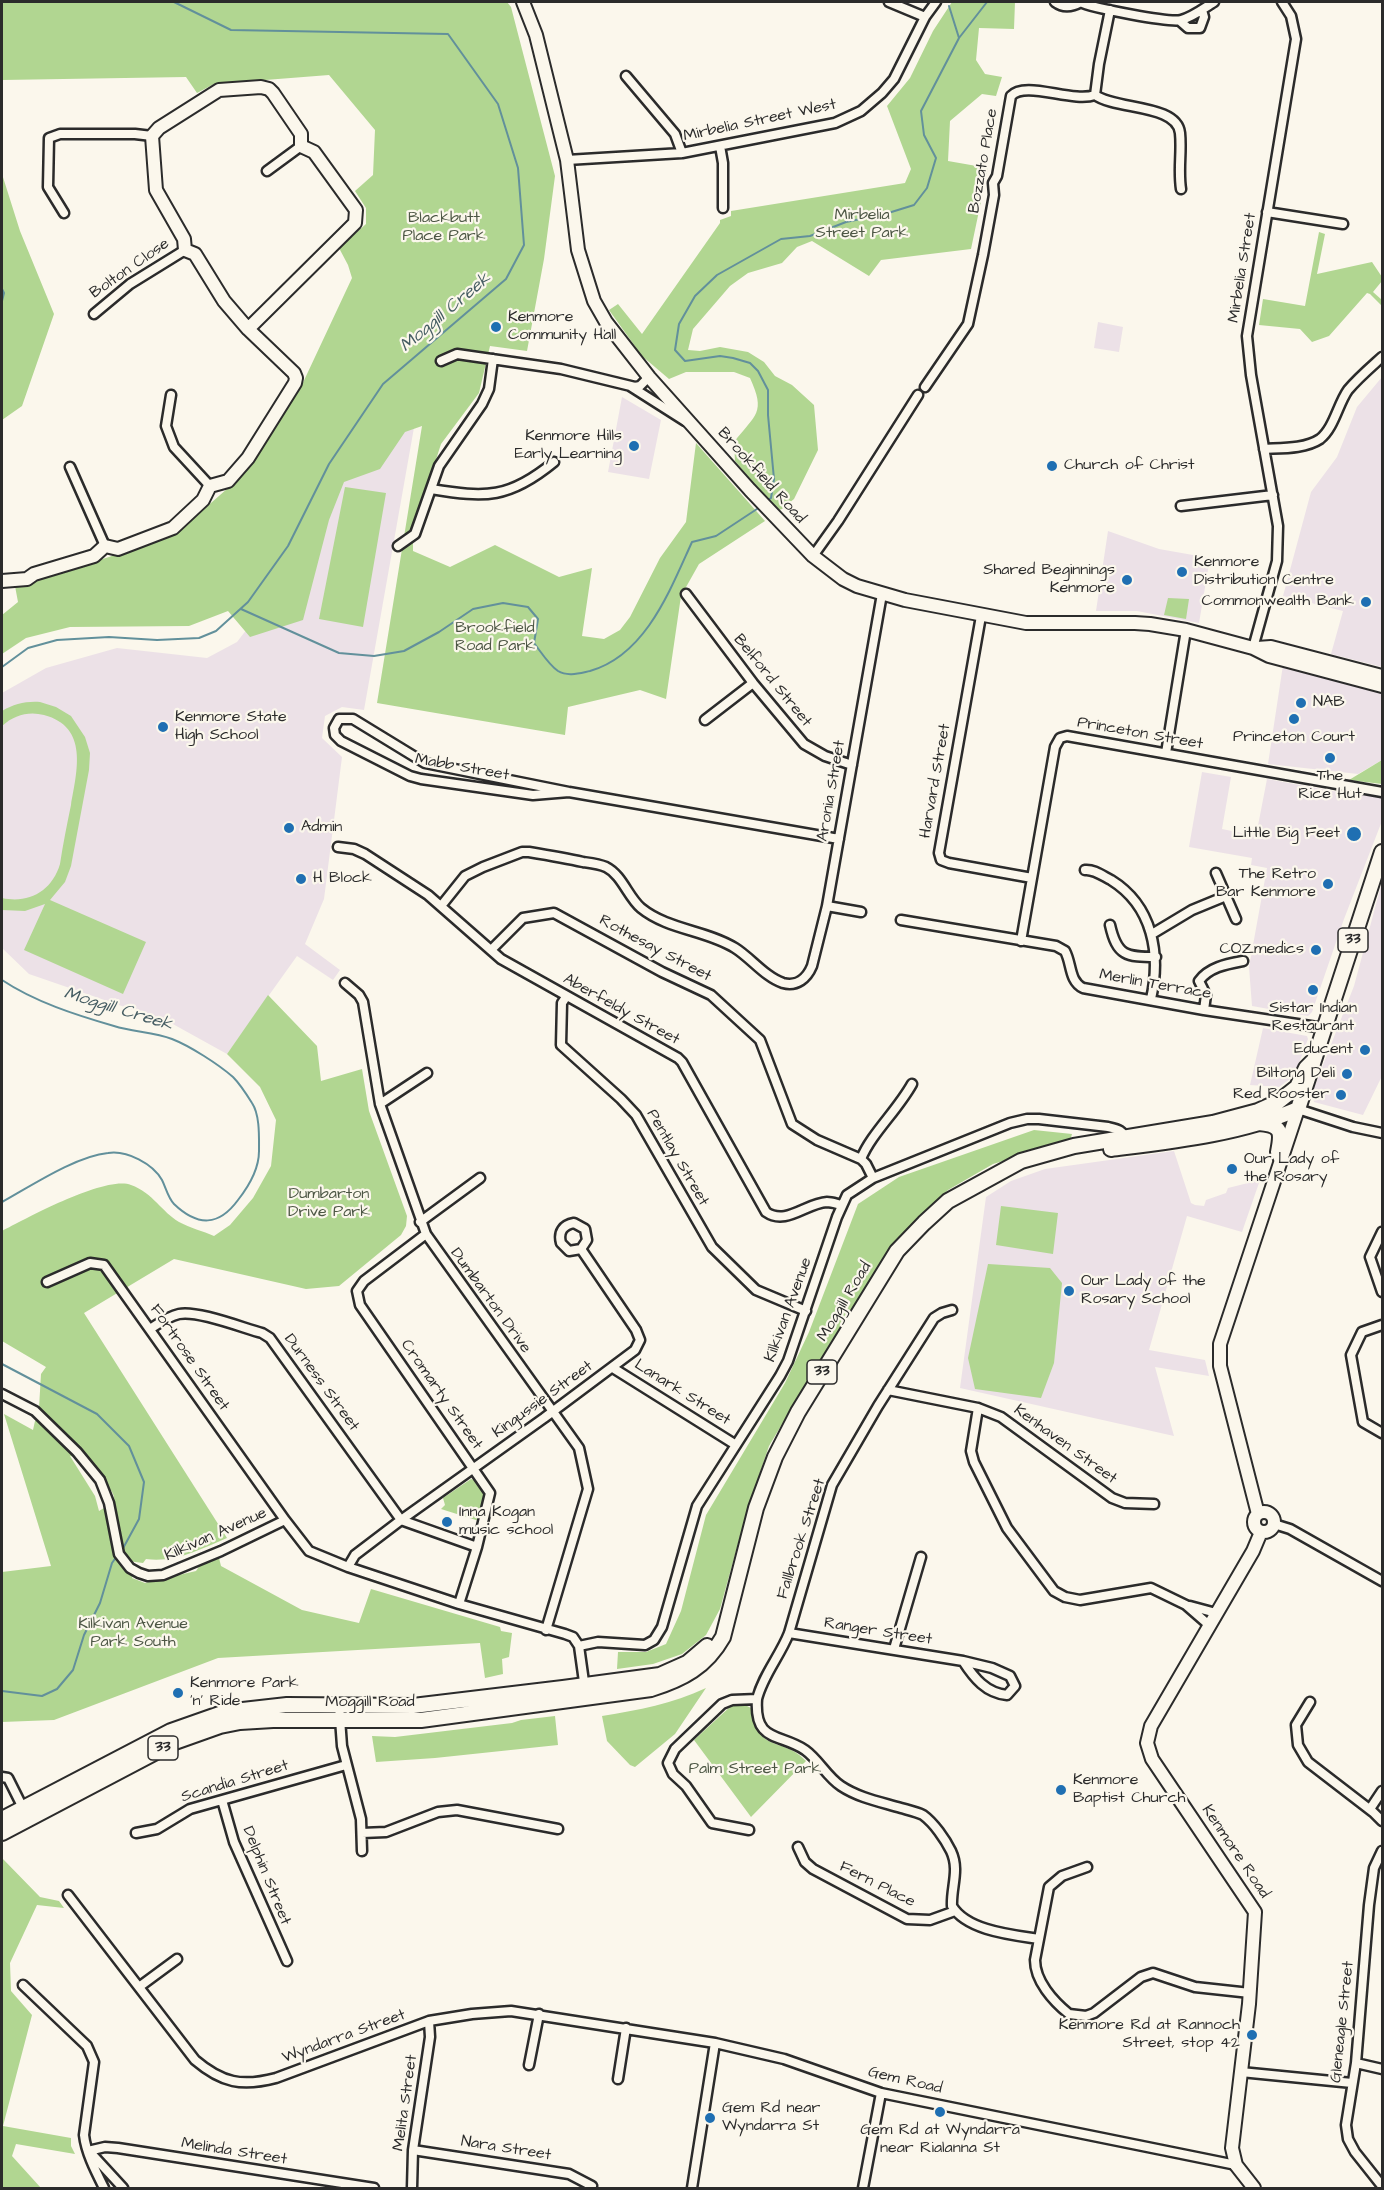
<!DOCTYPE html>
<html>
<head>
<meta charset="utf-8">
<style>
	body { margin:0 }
	#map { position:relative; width:1384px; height:2190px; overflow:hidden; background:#fbf7ec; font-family:"Architects Daughter",sans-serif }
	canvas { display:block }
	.frame { position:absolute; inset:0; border:3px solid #2b2b2b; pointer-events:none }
</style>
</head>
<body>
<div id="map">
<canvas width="1384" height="2190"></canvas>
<div class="frame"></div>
</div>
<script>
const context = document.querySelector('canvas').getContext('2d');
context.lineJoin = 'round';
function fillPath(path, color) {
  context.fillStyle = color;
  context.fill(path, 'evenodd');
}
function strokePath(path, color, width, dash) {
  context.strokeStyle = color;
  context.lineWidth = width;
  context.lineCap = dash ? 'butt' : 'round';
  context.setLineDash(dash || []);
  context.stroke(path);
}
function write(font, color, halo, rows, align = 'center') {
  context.font = font + ' "Architects Daughter",sans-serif';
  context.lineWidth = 4.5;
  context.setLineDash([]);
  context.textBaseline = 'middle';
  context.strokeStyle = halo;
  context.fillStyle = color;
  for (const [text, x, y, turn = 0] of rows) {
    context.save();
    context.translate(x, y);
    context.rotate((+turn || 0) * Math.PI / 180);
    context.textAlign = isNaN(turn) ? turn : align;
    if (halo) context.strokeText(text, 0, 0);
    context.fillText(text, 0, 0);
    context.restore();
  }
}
fillPath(new Path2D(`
	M1098,322l25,5 -4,25 -25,-4z
	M1382,377v290l-51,-13 12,-43 -60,-15 28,-104 26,-35 20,-50z
	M421,388l-57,322 -22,-3 -17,9 -3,22 20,19 -18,142 -19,45 35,26 -7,10 -36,-24 -70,98 -56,-31 -142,-49 -27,-26v-255l44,-25 71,-20 90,10 30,-16 60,-78 42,-97z
	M622,397l39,23 -12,59 -41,-7z
	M1108,531l51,18 51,9 -11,65 -62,-12h-41z
	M1283,665l99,27v68l-24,14 -90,-10z
	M1202,772l29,5 -9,52 34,7 11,-57 82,15 33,3v24l-38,98 -32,93 -4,4 -56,-10 -3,-39 18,-99 -16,-3 1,-7 -63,-11z
	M1382,882v194l-19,39 -49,-13 -2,-9 42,-107z
	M1263,1028l44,8 1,3 -14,37 -15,11 -29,-2z
	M1174,1151l17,52 4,2 9,1 2,-6 20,-7 2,-5 32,-8 -18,52 -55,-16 -38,134 56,10 4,16 -54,-9 19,69 -214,-48 26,-191 25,-16 34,-12z`), '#ece1e7');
fillPath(new Path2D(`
	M2,2h505l4,5 44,169 -11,83 -17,92 -37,-5 -11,47 -38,51 -28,87v20l37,16 45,-22 64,32 33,-9 -10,68 22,3 16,-9 10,-13 30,-59 26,-36 10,-79 69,78 -66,43 -18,32 -15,103 -26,-9 -72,17 -3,28 -188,-32 45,-277 -17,6 -25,37 -36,13 -15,38 -26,100 -53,17 -22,-26 -39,15 -119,1 -44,11 -24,16v-39l16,-13 -3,-16 94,-29 70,-26 65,-57 56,-85 52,-111 -4,-13 -9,-17 27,-24v-16l-11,-17 18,-16 2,-45 -46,-55 -115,9 -17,9 -11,-16 -184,3z
	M952,2h63l-1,27 -35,-1 -3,32 9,14 17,3 -6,19 -14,-2 -32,27 -2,40 40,7 -17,81 -90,11 -12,16 -57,-35 -15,6 -15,16 -34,10 -18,13 -37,43 -5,21 12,1 20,-4 28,5 16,10 11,14 17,9 22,20 4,45 -24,49 -12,10 -6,2 -41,-50 -1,-19c22,-28 32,-29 16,-64l-16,-6h-48l-17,7 -27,-23 -33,-46 9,-6 24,30 78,-111v-3l11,-4v-5l174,-28 6,-14 -24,-63 23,-28 23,-47z
	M2,174l18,57 34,83 -32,92 -20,14z
	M1319,232l6,2 -8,40 55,-12 10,15v4l-9,11 9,8v6l-12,-12 -3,-1 -38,43 -17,6 -12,-13 -41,-4 4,-26 42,7z
	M345,487l41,6 -23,134 -44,-8z
	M1168,598l21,1 -3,20 -22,-4z
	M40,702l16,5 15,9 14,21 5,16 -1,17 -18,96 -6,16 -15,18 96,42 -23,52 -99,-44 21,-46 -20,7 -23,-1v-12c27,6 50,-7 58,-34 3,-20 7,-40 11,-59 6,-34 18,-78 -27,-90 -15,-4 -30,0 -42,11v-15c12,-7 24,-10 38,-9z
	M1382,760v24l-33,-4z
	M268,995l49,51 4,35 41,-12 7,42 38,105 -1,10 -5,9 -62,51 -33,3 -132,-30 -90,54 143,225c-26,11 -52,25 -81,21l-3,4 -15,-2 6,13 -2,4 13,5 51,-12 4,-6 17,-8 2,1 2,8 81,44 57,13 12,-34 129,38 1,4 11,2 -3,24 -7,2 1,15 -18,4 -5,-35 -262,15 -164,62 -52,2v-150l49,-6 -47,-152 29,16 2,-9 10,-4 -2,-7 -4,-2 2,-34 5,-7 -44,-26v-110c25,-13 104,-56 129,-46 22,8 31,27 48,37 11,6 24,9 35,14l16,-11 23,-27 18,-32 5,-46 -16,-33 -33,-33zM70,1456c12,2 16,16 23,25 5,6 17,4 20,13 2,4 1,10 1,15l-10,-1 -5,3 -4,-15z
	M1034,1130l38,4 -2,7 -77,23 -45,26 -54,53 -63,99 -62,104 -22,65 -27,98 -14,26 -24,19 -29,10 -36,5 1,-17h28l20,-8 15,-33 25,-96 79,-132 24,-51 49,-128 41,-27z
	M1001,1206l57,7 -5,41 -57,-9z
	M988,1264l62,4 12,15 -8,80 -13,35 -66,-9 -7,-31z
	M471,1479l4,1 11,15 -7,26 -38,-12 4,-4 -2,-7z
	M706,1688l-31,46 -40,33 -5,-2 -23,-24 -5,-25c37,-6 70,-12 104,-28z
	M741,1703l10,5c7,47 32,28 55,53l-55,56 -57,-77 38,-35z
	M555,1716l3,29 -123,13 -59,4 -4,-26 23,1 117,-14 9,-3z
	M2,1858l38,39 19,4 5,7 -27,-3 -27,58 1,28 21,24 -29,111 68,12v8l4,8 -59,-10 -4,12 29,32h-39z`), '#b1d691');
strokePath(new Path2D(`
	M949,6l10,32
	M2,289l2,4 -2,8
	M766,501l5,-3 3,-19 -6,-64v-25l-10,-19 -8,-8 -17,-5 -13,-2 -35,5 -10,-11 4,-26 16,-28 22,-21 64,-36 29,-3 36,-14 39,-8 29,-9 13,-17 9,-30 -12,-23 -3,-24 38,-73 28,-36
	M241,609l98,44 35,3 30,-5 35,-19 34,-23 30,-6 25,4 10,12 -4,24c7,9 15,22 24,28 10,6 22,2 32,0 56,-16 80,-81 102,-129l24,-6 44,-29
	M2,667l26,-19 29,-8 52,-3 48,3 42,-2 17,-7 32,-29 40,-56 41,-82 54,-80 123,-105 18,-34 -6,-77 -20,-64 -50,-70 -217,-4 -57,-28
	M2,980c33,22 74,35 112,46 19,6 40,6 58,13 18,7 46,25 61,38 7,7 14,18 19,26 8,12 7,34 7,48 0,19 -10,35 -21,49 -19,26 -40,27 -64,4 -6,-6 -8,-16 -12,-24 -9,-16 -35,-30 -54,-27 -32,3 -77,33 -106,49
	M2,1364l95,50 32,32 15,36 -5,37 -18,33
	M2,1691l40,5 15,-7 16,-19 11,-35 16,-32 12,-40 5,-7`), '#62909b', 2);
const street = new Path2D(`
	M889,2l36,15
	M1055,2c8,6 17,5 26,0
	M1080,2c12,6 90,21 101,18 12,-3 23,-12 33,-18
	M1180,21l8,7h12l4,-11 -2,-7
	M626,76l49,58 7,19
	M1095,95l4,-31 11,-54
	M720,146l3,17v45
	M567,160l115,-7 153,-30 26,-12 21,-18 12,-14 31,-62 11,-15
	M267,171l34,-25
	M1267,212l76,12
	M64,213l-16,-26 1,-49 11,-4h75l17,2
	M94,314l36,-30 55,-34
	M441,361l16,-7 104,15 74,18 5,-1 9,-9
	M630,386l55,35
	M925,387l43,-63 15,-69 11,-60 -1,-12 4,-7 14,-80c14,-16 61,7 84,-1 21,15 82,9 85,38 2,19 -2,36 1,56
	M171,395l-5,31 8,21 36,39
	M1264,449c17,-1 41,0 56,-10 14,-11 18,-35 28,-49 10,-12 23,-23 34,-33
	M70,467l35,79
	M431,489c55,9 78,10 123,-27
	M1181,506l92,-11
	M398,546l17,-12 24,-68 43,-62 7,-15 4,-30
	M813,556l25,-35 80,-126
	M686,594l67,89 51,61 21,12 27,9
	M981,616l-42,237 2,7 8,3 83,15
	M1253,648l24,-87 1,-35 -27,-151 -4,-39 49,-297 -5,-23 -9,-14
	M705,720l48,-37
	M1166,753l20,-123
	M569,792l-36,3 -112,-16 -11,-3 -69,-35 -6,-6 -1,-7 5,-9h14l72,44 144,29 270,47
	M338,847l16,2 11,5 63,41 73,64 177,99 4,4 84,150c20,14 40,-9 61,-10 5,0 10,2 15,3
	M1085,870c9,-1 18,6 26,10 42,26 50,74 40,119
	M1216,873l10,23
	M441,906l24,-30 18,-9 39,-15h7c18,3 36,6 54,10 7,1 16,2 23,5 16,8 22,30 35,41 27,22 65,22 94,40 16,10 30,29 48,35 14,4 24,-5 29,-17l15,-60 55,-312
	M827,906l34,6
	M901,920l155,26 9,5c7,13 4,30 18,37l121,22 120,18
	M1110,925c7,31 16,32 46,32
	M1152,934l40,-24 34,-14 10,23
	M1021,941l34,-194 5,-9 7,-2 315,56
	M491,950l32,-32 31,-5 108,59 49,23 49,45 32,84 25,16 44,19 5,5 7,14
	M345,983l14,12 4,7 17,102 46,130 153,214 9,41 -42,141
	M566,997l-4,6 -1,42 60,54 15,16 76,132 44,43 50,21
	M1204,1010l2,-15 -7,-14c10,-14 28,-17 44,-20
	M380,1104l47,-31
	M1298,1109l55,18 29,6
	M861,1159c10,-25 36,-48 51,-75
	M420,1222l60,-44
	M1382,1232l-12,25 12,35
	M426,1234l-62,47 -7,10 3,14 130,188 -13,54 -18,57
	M47,1282l43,-19 14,2 181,255
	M1382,1325l-20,7 -11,23 12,67 19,11
	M150,1329c9,-6 19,-13 29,-15 18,-4 64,14 83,19l8,5 131,182 76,27
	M613,1368l123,77
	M888,1390l90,18 23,9 111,81 13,5 29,1
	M2,1394l33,17 42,41 23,28 9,23 10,51 11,14 9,5 9,3 15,-1 58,-24 64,-31 24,31 39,16 111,37 106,30 8,3 6,9 19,-4 47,3 9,-5 8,-13 35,-121 83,-130 8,-15 49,-144 10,-22 26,-17 137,-55 17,-4h12l69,8c9,2 16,3 18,14
	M978,1408l-7,43 3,11 33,66 47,63 11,6 15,3 71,-12 35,17 23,20
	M1274,1524l16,5 92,52
	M348,1567l7,-12 46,-35 143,-102 91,-68 5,-10 -4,-10 -55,-81 -12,2 -8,-8c-3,-11 2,-18 13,-20l11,6 2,11 -6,9
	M1190,1606l26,7
	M789,1633l174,28c11,17 23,32 44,34l8,-9 -5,-10 -18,-8 -29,-7
	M579,1646l6,43
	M894,1649l27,-92
	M757,1699c6,-24 23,-43 32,-66l43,-148 46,-79 56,-88 8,-5 10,-3
	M1310,1702l-14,23 2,20 10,17 65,50 9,9
	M339,1705l3,41 19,73 1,32
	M2,1777l6,1 17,34
	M222,1800l12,42 53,119
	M1370,1809l12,-18
	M749,1830l-37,-7 -26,-37 -13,-12 -5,-11 7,-14 47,-45 10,-4 25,-1c-3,44 23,34 48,51 14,10 22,27 36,36 18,12 40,16 60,22 7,2 16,4 22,7 11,8 22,24 28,36 9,19 0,36 1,55 15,25 61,29 87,33
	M136,1833l21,-4 33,-20 156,-44
	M362,1833l24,-1 52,-20 19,-2 101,19
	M798,1847l7,15 8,7 94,50 23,1 25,-9
	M1382,1851l-8,17 -5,37 -13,158 -10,62 2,14 7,13 27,34
	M1087,1867l-25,9 -13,11 -14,73c0,21 18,41 34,54l17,2 8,-3 47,-36 12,-4 42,14 55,6
	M68,1895l127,165c27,23 47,27 81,18l153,-57 43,-7 39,-3 204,32 69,16 97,34 355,72
	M23,1985l64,61 7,16 -10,73c2,18 12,37 20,53
	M139,1987l38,-28
	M1356,2063l26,6
	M529,2065l10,-51
	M1241,2072l111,11
	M618,2079l8,-51
	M413,2150l156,24 23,12
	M88,2151l17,-4 13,1 256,40
	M89,2151l34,37
	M412,2188l1,-38 17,-113 -1,-16
	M692,2188l23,-145
	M863,2188l18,-95`);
const secondary = new Path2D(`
	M523,2l13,33 25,101 6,24 11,90 16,51 12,21 43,55 101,113 63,66 30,23 14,7 48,14 121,23h109l15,1 36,6 67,18 16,8 113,30
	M261,87l8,2 4,4 28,41v12l13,6 42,58 -1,13 -107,106 -24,-28 -29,-47 -10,-4 -1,-11 -28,-49 -4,-54 7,-8 60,-38z
	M2,581l25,-2 7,-5 60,-18 11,-10 13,3 55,-21 30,-28 7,-14 18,-5 20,-23 47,-75 1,-5 -2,-5 -46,-44
	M1257,648l14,-1 111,29
	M1254 1522a10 10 0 1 1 20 0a10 10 0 1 1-20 0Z
	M1258,1514l-38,-148v-22l78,-235
	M1254,2188l-18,-23 -4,-17 17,-144 6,-92 -103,-153 -5,-16 4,-17 102,-175 8,-19`);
const primary = new Path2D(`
	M1259,1123c23,2 23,9 19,29l3,6
	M1111,1149c63,-8 129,-15 187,-40l84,-257
	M2,1819l169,-88 54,-19 62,-7 126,1 150,-18 97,-13 27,-12 20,-17
	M2,1833l173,-91 45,-16 20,-4 33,-2h148l230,-31c32,-10 55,-22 72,-52l33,-129 19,-51 23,-45 99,-161 27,-28 24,-22 73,-40 53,-15 139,-23 45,-12 20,-9 19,-15 9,-19 8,-8`);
strokePath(street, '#2b2b2b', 13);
strokePath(secondary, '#2b2b2b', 16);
strokePath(primary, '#2b2b2b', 18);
strokePath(street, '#fbf7ec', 8);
strokePath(secondary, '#fbf7ec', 12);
strokePath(primary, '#fbf7ec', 14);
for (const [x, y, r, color] of [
	[496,327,6,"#1f6fb2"],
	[634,446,6,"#1f6fb2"],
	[1052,466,6,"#1f6fb2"],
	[1182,572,6,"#1f6fb2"],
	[1127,580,6,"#1f6fb2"],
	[1366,602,6,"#1f6fb2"],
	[1301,703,6,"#1f6fb2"],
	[1294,719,6,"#1f6fb2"],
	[163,727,6,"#1f6fb2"],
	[1330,758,6,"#1f6fb2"],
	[289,828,6,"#1f6fb2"],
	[1354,834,8,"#1f6fb2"],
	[301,879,6,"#1f6fb2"],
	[1328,884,6,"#1f6fb2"],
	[1316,950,6,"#1f6fb2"],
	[1313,990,6,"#1f6fb2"],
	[1365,1050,6,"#1f6fb2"],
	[1347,1074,6,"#1f6fb2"],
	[1341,1095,6,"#1f6fb2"],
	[1232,1169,6,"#1f6fb2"],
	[1069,1291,6,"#1f6fb2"],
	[447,1522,6,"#1f6fb2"],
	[178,1693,6,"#1f6fb2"],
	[1061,1790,6,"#1f6fb2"],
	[1252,2035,6,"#1f6fb2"],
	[940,2112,6,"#1f6fb2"],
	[710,2118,6,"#1f6fb2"]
]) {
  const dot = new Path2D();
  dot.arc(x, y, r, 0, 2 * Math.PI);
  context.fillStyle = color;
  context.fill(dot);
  strokePath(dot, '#fbf7ec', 2);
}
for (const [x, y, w] of [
	[1353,940,30],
	[822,1372,30],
	[163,1748,30]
]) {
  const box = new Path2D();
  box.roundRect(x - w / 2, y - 12, w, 24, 4.5);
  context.fillStyle = '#fbf7ec';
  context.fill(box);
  strokePath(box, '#2b2b2b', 1.5);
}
write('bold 15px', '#2b2b2b', null, [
	["33",1353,940],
	["33",822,1372],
	["33",163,1748]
]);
write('16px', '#2b2b2b', '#fbf7ec', [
	["Mirbelia Street West",760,121,-12],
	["Bozzato Place",984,161,-80],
	["Mirbelia Street",1243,268,-81],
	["Bolton Close",130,269,-35],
	["Brookfield Road",761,476,48],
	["Belford Street",772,681,51],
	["Princeton Street",1140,734,10],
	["Mabb Street",462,768,10],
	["Harvard Street",936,781,-80],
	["Aronia Street",832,791,-80],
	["Rothesay Street",655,949,28],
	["Merlin Terrace",1155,985,10],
	["Aberfeldy Street",621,1010,29],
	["Pentlay Street",677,1158,60],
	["Dumbarton Drive",490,1301,54],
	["Moggill Road",845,1302,-59],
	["Kilkivan Avenue",789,1310,-70],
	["Fortrose Street",189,1358,55],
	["Durness Street",321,1383,54],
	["Lanark Street",682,1393,32],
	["Cromarty Street",441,1395,55],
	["Kingussie Street",543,1400,-36],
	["Kenhaven Street",1065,1445,36],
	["Kilkivan Avenue",216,1535,-24],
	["Fallbrook Street",802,1539,-72],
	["Ranger Street",878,1632,9],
	["Moggill Road",370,1703],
	["Scandia Street",235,1782,-17],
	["Kenmore Road",1235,1852,56],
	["Delphin Street",266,1876,68],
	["Fern Place",877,1885,27],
	["Gleneagle Street",1343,2022,-84],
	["Wyndarra Street",344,2037,-20],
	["Gem Road",905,2081,13],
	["Melita Street",406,2103,-82],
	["Nara Street",506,2149,9],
	["Melinda Street",234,2152,9]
]);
write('16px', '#4c5644', '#fbf7ec', [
	["Mirbelia",862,216],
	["Street Park",862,234],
	["Blackbutt",444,219],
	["Place Park",444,237],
	["Brookfield",495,629],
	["Road Park",495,647],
	["Dumbarton",329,1195],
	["Drive Park",329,1213],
	["Kilkivan Avenue",133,1625],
	["Park South",133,1643],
	["Palm Street Park",755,1770]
]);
write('16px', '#2b2b2b', '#fbf7ec', [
	["Kenmore",508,318],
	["Community Hall",508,336],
	["Kenmore Hills",622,437,"right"],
	["Early Learning",622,455,"right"],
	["Church of Christ",1064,466],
	["Kenmore",1194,563],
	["Distribution Centre",1194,581],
	["Shared Beginnings",1115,571,"right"],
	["Kenmore",1115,589,"right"],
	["Commonwealth Bank",1354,602,"right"],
	["NAB",1313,703],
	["Kenmore State",175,718],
	["High School",175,736],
	["Princeton Court",1294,738,"center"],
	["The",1330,777,"center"],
	["Rice Hut",1330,795,"center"],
	["Admin",301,828],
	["Little Big Feet",1340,834,"right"],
	["The Retro",1316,875,"right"],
	["Bar Kenmore",1316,893,"right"],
	["H Block",313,879],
	["COZmedics",1304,950,"right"],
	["Sistar Indian",1313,1009,"center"],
	["Restaurant",1313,1027,"center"],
	["Educent",1353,1050,"right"],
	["Biltong Deli",1335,1074,"right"],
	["Red Rooster",1329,1095,"right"],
	["Our Lady of",1244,1160],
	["the Rosary",1244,1178],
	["Our Lady of the",1081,1282],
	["Rosary School",1081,1300],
	["Inna Kogan",459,1513],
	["music school",459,1531],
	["Kenmore Park",190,1684],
	["'n' Ride",190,1702],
	["Kenmore",1073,1781],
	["Baptist Church",1073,1799],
	["Kenmore Rd at Rannoch",1240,2026,"right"],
	["Street, stop 42",1240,2044,"right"],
	["Gem Rd near",722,2109],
	["Wyndarra St",722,2127],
	["Gem Rd at Wyndarra",940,2131,"center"],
	["near Rialanna St",940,2149,"center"]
], 'left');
write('italic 18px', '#465d63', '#fbf7ec', [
	["Moggill Creek",446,313,-40],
	["Moggill Creek",118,1010,17]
]);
</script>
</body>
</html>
